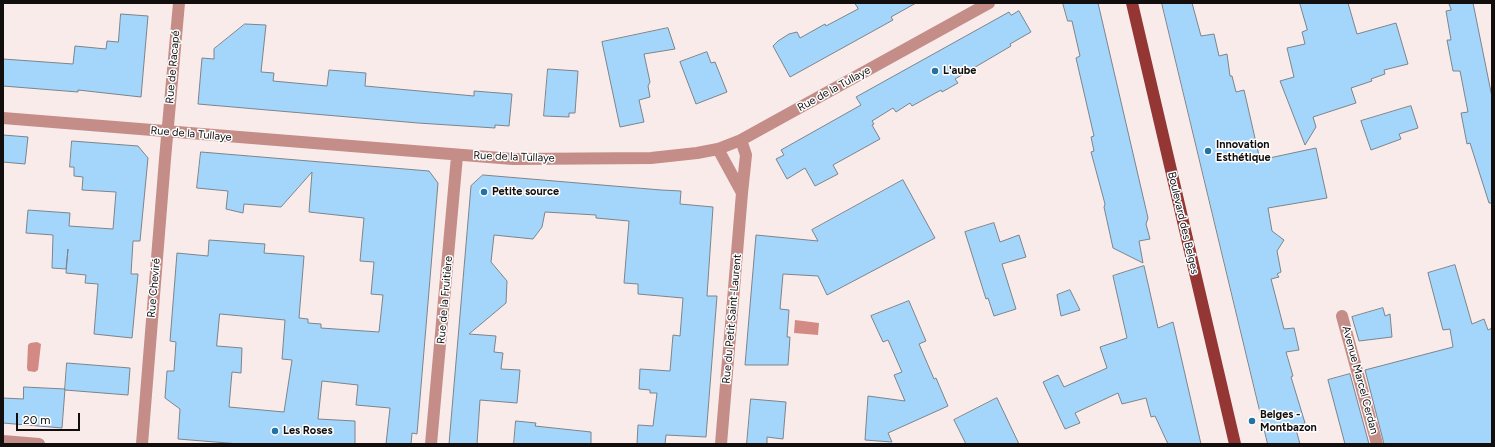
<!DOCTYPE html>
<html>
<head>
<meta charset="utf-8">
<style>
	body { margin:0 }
	#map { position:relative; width:1495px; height:447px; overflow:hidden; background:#f8ebea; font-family:Figtree,sans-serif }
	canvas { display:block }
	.frame { position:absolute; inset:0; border:4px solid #120e0e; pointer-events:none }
	.scale { position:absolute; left:16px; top:413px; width:64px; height:18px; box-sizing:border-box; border:2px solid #120e0e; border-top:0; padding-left:5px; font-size:12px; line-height:14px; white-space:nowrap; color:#120e0e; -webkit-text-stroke:3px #fff; paint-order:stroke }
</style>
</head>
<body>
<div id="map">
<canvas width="1495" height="447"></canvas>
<div class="frame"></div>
<div class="scale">20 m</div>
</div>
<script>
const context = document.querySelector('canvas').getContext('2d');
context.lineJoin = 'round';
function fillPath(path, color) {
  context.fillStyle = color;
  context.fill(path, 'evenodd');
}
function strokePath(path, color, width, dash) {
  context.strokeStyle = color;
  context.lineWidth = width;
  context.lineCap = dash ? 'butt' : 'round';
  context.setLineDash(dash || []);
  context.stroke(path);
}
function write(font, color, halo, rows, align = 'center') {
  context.font = font + ' Figtree,sans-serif';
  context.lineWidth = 3;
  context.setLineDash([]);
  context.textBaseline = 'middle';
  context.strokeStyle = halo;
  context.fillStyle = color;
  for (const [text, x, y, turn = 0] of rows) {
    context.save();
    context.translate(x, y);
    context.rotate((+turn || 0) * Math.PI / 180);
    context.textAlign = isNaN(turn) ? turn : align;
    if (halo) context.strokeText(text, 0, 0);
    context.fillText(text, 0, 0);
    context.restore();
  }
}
fillPath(new Path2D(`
	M795,320l24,3 -1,12 -24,-2z
	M37,342l4,2 -3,26 -3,2 -7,-1 -1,-3 1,-23 2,-2z`), '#d48a84');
const building = new Path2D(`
	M855,3h61l-25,14 2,3 -103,57 -17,-31 5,-5 11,-7 8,-2 3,6 25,-14 1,2 32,-17z
	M1063,3h35l50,215 -2,6 4,15 -11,2 4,22 -30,-15 -9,-41 1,-3 -14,-52 3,-1 -3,-14 3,-1 -18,-78 4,-2 -8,-35h-4z
	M1162,3h30l9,33 13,-2 5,22 8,-2 3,22h2l4,16 8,-2 16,70 56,-12 11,50 -59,10 4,23 12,9 -7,11 4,21 -4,2 2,3 -8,2 13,50 10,-1 5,22 -13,2 7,24 -2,1 14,46 -10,3 5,18h-32z
	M1300,3h48l9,31 39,-11 12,41 -24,6 1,4 -14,5 1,2 -21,7 5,15 -43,14 3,10 -11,18 -25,-64 14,-4 -7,-29 18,-4 -3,-12 5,-2z
	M1449,3h24l19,94v106h-3l-19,-60 -3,1 -6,-31 7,-1 -8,-41h-7l-6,-31h4l-5,-29 5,-1z
	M1019,11l12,21 -21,12 1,2 -56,33 3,4 -16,9 -1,-2 -29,16 -2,-3 -14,9 -3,-4 -21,13 2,3 -2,1 8,14 -47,26 5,9 -23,12 -10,-18 -18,11 -11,-20 8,-4 -3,-5 80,-45 -5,-8 153,-85 2,3z
	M121,14l27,2 -7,81 -63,-7v2l-75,-6v-27l70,5 2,-18 31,3 1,-8 11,1z
	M245,24l21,1 -5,47 13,1 -1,8 54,5 2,-16 37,3 -1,13 109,10v-5l38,3 -3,32 -14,-1v3l-77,-5 -220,-19 4,-46 12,1v-10z
	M668,28l7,21 -31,5 6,28 -2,4 2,11 -11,3 5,22 -24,5 -18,-85z
	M707,52l4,11 4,-1 12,30 -31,12 -16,-42z
	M548,69l30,2 -3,42h-6v4l-25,-1z
	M1411,106l7,22 -19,6 2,5 -30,11 -10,-29z
	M3,135l25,2 -3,27 -22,-2z
	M72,141l66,5 10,12 -8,83h-7l-2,33h7l-6,64 -38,-4 4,-50 -13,-1 1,-8 -20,-2 2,-24 -2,20 -14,-1 1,-33 -27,-2 2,-23 42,3 -1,13 44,3 3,-37 -34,-2 1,-13 -9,-1v-9h-4z
	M201,152l228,19 9,12 -21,251 -5,-1 -1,11h-25l4,-36 -34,-3 2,-20 -36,-4 -4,38 37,2v23h-115l-62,-5 2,-30 -15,-11 2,-27h7l2,-29 -6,-1 7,-88 31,3 1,-16 56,4 -1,9 40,3 -5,62 9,1v4l13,1v4l58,4 4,-37 -12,-1 3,-32 -14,-1 4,-43 -55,-6 3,-40 -31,35 -37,-3 -1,9 -17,-4 2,-18 -31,-3zM220,314l65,6 -3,39 10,1 -8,52 -55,-5 3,-35 9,1 1,-25 -25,-2z
	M483,175l178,15 20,1 -1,13 33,3 -6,89h10l-11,141 -40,-2 -1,9h-28l1,-19 15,1 4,-33h-7v-3l-11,-1 1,-20 30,2 3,-36 7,1 3,-38 -45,-4v-10l-14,-1 5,-62 -33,-3v-3l-51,-3 -3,15 -9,12 -39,-4 -3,27 16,19 -1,22 -37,31 27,2 -2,16 9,1 -2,16 19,1 -3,33 -37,-3 -3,44h-28l22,-258z
	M903,180l32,58 -108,57 -9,-19 -35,-2 -3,35 9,1 -2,27h3l-2,28h-43l11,-130 62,6 -6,-11z
	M994,223l6,19 19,-7 7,22 -24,7 14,45 -22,7 -6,-18 -2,1 -21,-67z
	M1455,265l17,59 12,-5 4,11 4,-2v116h-108l-19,-74 88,-23 -3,-18 -7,1 -15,-57z
	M1144,266l14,62 15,-6 28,122h-33l-13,-28 -4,1 -5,-19 -24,6 -4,-11 -43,20 5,10 -15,6 -22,-47 15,-7 6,12 43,-19 -7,-21 27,-9 -14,-62z
	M1070,290l10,20 -19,6 -4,-21z
	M909,301l17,40 -7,3 15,35 2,-1 12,28 -60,27 4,9 -27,-2 3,-44 37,5 -11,-26 8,-3 -14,-32 -5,2 -12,-26z
	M1383,308l2,8 5,-2 2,23 -33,4 -7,-24z
	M67,363l63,5 -2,27 -63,-5z
	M1350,374l19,70h-24l-17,-64z
	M24,387l41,2 -3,39 -59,-5v-25l20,1z
	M997,398l22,46h-53l-12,-24z
	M751,399l35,3 -3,37 -16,-2v7h-20z
	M516,421l20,2 -1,3 56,6v12h-77z`);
fillPath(building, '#a4d6fb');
strokePath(building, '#7c848b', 1);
strokePath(new Path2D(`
	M3,118l510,41 138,-1 46,-5 21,-4 23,-9 248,-137
	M718,149l24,44 4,-38 -5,-15
	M1342,316l35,128
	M3,441l36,3
	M142,444l23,-285 14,-156
	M431,444l26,-288
	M721,444l21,-251`), '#c48d88', 12);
strokePath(new Path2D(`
	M1132,3l103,441`), '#943634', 12);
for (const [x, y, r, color] of [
	[935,71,4,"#2273a4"],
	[1208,151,4,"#2273a4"],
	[484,192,4,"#2273a4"],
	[1252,421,4,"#2273a4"],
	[275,431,4,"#2273a4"]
]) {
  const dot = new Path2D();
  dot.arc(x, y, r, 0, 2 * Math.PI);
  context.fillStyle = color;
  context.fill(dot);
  strokePath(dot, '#fff', 1.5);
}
write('11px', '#120e0e', '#fff', [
	["Rue de Racapé",173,67,-85],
	["Rue de la Tullaye",834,89,-29],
	["Rue de la Tullaye",191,134,5],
	["Rue de la Tullaye",514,157,2],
	["Boulevard des Belges",1183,223,77],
	["Rue Cheviré",154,288,-85],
	["Rue de la Fruitière",445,300,-85],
	["Rue du Petit Saint-Laurent",732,319,-85],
	["Avenue Marcel Cerdan",1360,380,75]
]);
write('bold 11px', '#120e0e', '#fff', [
	["L'aube",943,71],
	["Innovation",1216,145],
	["Esthétique",1216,158],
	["Petite source",492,192],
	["Belges -",1260,415],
	["Montbazon",1260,428],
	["Les Roses",283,431]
], 'left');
</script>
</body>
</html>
